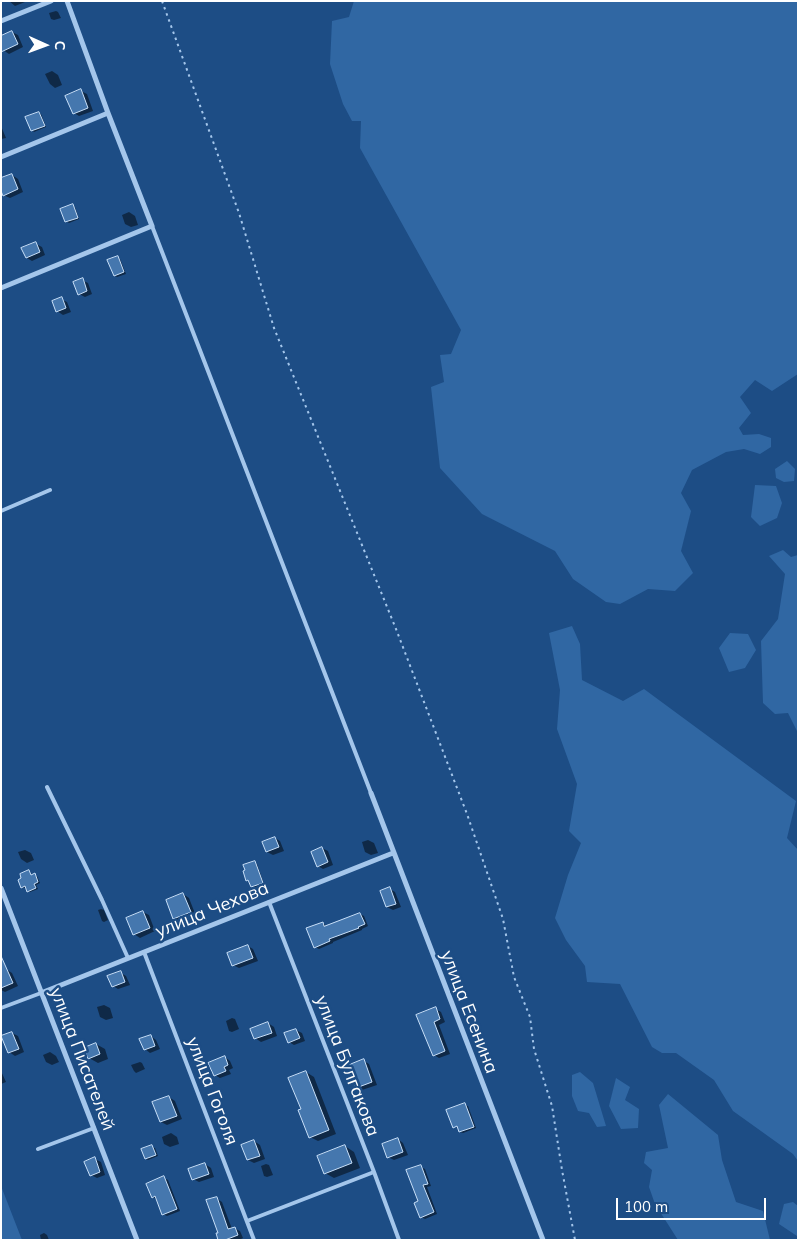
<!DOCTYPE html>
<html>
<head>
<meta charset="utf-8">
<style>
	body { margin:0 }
	#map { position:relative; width:799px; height:1241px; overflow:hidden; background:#1d4d85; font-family:Mulish,sans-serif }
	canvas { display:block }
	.frame { position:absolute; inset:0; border:2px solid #fff; pointer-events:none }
	.north { position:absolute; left:20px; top:20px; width:50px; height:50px; -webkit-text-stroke:4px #1d4d85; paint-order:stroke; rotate:92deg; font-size:14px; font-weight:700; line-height:20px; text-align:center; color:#fff }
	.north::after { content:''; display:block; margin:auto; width:18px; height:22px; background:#fff; clip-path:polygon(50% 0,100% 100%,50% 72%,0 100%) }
	.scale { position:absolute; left:616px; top:1198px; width:150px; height:22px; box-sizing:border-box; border:2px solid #fff; border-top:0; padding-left:6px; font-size:15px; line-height:18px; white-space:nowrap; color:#fff; -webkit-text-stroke:4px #1d4d85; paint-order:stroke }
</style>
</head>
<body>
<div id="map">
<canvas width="799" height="1241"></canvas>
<div class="frame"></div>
<div class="north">С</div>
<div class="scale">100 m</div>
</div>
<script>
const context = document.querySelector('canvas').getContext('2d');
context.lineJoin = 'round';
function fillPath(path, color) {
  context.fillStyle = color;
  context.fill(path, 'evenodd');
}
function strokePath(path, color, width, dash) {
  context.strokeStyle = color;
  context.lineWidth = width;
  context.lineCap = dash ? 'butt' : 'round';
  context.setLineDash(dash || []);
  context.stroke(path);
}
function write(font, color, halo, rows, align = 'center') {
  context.font = font + ' Mulish,sans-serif';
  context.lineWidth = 5;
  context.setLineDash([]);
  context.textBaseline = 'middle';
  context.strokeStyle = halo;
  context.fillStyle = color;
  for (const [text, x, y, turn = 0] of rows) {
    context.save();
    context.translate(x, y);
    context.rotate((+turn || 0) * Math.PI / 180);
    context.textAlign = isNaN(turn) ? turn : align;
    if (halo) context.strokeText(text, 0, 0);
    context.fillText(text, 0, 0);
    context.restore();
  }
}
fillPath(new Path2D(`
	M354,1h444v373l-26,17 -17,-11 -15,17 11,16 -12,15 4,7 16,-1 12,4v9l-11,7 -16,-5 -18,3 -34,18 -11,23 10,18 -10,40 12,22 -18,18 -27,-2 -28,15 -14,-2 -33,-23 -18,-28 -73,-37 -42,-46 -9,-81 13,-5 -4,-27 11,-1 10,-24 -101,-182 1,-27h-9l-9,-17 -13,-40 2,-43 17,-4z
	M787,461l8,8 -1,12 -10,1 -8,-4 -1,-9z
	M755,485l21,1 6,17 -5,15 -17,8 -9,-9z
	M783,550l8,7 7,-2v178l-10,-20 -13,1 -12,-11 -2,-62 17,-22 7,-45 -16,-18z
	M572,626l8,18 2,36 41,21 21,-12 152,112 -9,37 11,12v311l-5,-7 -60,-43 -19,-31 -38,-27h-14l-10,-6 -32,-63 -33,-2 -2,-16 -19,-26 -11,-22 13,-43 13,-32 -12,-12 8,-47 -20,-55 3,-39 -11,-57z
	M730,633l18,1 8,16 -11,18 -16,4 -10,-24z
	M580,1072l13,11 13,43 -9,1 -8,-14 -11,-2 -6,-15v-21z
	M616,1078l14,9 -5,13 14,9 -1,19 -17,1 -12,-23z
	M668,1094l50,41 4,25 14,42 27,9 7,29h-92l-23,-36 -6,-17 3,-17 -8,-7 2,-11 22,-4 -9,-43z
	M1,1186l21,54h-21z
	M793,1202l5,4v34h-1v-4l-18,-12 5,-20z`), '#3067a3');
fillPath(new Path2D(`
	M9,1h16v1l-10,4z
	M56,11l2,1 3,6 -7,2 -3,-1 -2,-6z
	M12,32l6,3 5,12 -14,7 -6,-4z
	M52,71l6,4 4,10 -7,3 -5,-4 -5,-10z
	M81,91l6,3 6,17 -14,5 -5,-3z
	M39,113l2,1 5,13 -12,5 -2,-2z
	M1,126l5,12 -5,1z
	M12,175l6,4 5,13 -13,6 -9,-4v-14z
	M72,206l3,1 4,12 -10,4 -3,-2z
	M129,212l6,4 3,9 -7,2 -6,-3 -3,-9z
	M36,244l6,3 3,8 -13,6 -5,-3z
	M118,257l2,2 6,15 -9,3 -2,-1z
	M82,280l6,3 4,11 -7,3 -6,-3z
	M61,299l6,3 4,10 -8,3 -6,-4z
	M275,838l5,3 4,10 -11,4 -6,-3z
	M368,840l6,3 4,10 -7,2 -6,-3 -3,-10z
	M322,848l6,3 5,14 -10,4 -5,-3z
	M25,850l6,3 3,7 -7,3 -6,-4 -3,-7z
	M254,862l3,2 7,20 -9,3 -3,-1 -2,-5 -3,-1z
	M29,872l2,1 1,3 3,-1 2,1 3,7 -4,2 2,4 -8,3 -2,-1 -2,-3h-1l-3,-1z
	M390,889l5,3 6,15 -8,3 -6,-3z
	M183,894l6,4 7,18 -16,6 -6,-4z
	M101,909l3,1 4,10 -4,2 -2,-1 -4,-11z
	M143,912l6,3 6,16 -15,7 -6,-4z
	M360,914l4,2 4,10 -6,3v1l-29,12v1l-14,6 -4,-2 8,-24 4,3z
	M248,946l5,3 5,12 -19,7 -6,-3z
	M6,969l6,4 6,13 -13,6 -4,-2v-18z
	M121,973l5,3 4,9 -12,4 -5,-3z
	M104,1005l6,3 3,10 -7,2 -6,-3 -3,-10z
	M436,1009l5,3 4,10 -6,3 11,29 -11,4 -5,-3 -16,-39z
	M232,1018l3,1 4,10 -7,3 -3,-1 -3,-10z
	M268,1023l6,4 3,9 -16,6 -6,-4z
	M296,1030l6,3 3,8 -11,4 -5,-3z
	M12,1033l6,3 6,16 -9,4 -6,-4z
	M151,1036l5,4 4,9 -10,4 -5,-4z
	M96,1044l9,5 3,10 -10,4 -9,-5z
	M50,1052l6,4 3,6 -7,3 -6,-3 -3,-7z
	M225,1057l5,4 3,7 -4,2 2,4 -11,4 -5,-3z
	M364,1061l5,3 8,21 -15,5 -5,-3z
	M140,1062l2,1 3,6 -9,4 -2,-2 -3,-6z
	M1,1071l5,11 -5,2z
	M306,1072l8,5 22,57 -18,7 -8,-4 -8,-27z
	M169,1097l6,4 7,18 -15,6 -6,-3z
	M465,1105l3,1 8,22 -13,5 -3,-1 -1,-4h-3l7,-3 -1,-2z
	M171,1133l6,4 2,7 -9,3 -6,-3 -2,-7z
	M398,1139l5,4 5,12 -14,5 -6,-3z
	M254,1141l6,4 5,14 -11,4 -6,-3z
	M345,1146l9,6 6,16 -26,10 -9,-5z
	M152,1147l3,1 3,8 -10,4 -2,-1z
	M95,1159l6,3 4,13 -8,3 -6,-3z
	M205,1164l6,4 3,9 -15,5 -6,-3z
	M266,1164l3,1 4,10 -6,2 -3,-1 -3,-10z
	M421,1167l4,2 6,17 -4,1 10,27 -12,5 -4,-2 -1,-15z
	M164,1178l4,2 12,31 -13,5 -4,-2 -7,-15 -3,-2z
	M216,1198l6,4 10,27 2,-1 6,3 3,7 -4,2h-20z
	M44,1233l3,2 2,5h-8l-1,-5z`), '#0007');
const building = new Path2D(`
	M12,31l6,13 -17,8v-16z
	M81,89l7,19 -15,6 -8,-18z
	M39,112l6,14 -14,5 -6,-14z
	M12,174l6,15 -15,7 -2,-5v-13z
	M73,204l5,14 -13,4 -5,-13z
	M36,242l4,10 -14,6 -5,-10z
	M118,256l6,16 -10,4 -7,-16z
	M83,278l4,13 -9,4 -5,-13z
	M62,297l4,11 -10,4 -4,-11z
	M275,837l4,10 -13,5 -4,-10z
	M322,847l6,15 -11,5 -6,-15z
	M255,861l8,22 -12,4 -3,-7 -2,1 -3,-10 2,-1 -2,-5z
	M29,870l2,5 4,-2 3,9 -4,2 2,4 -9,4 -2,-6 -4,2 -3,-8 3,-2 -1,-4z
	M390,887l6,17 -10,3 -6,-16z
	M183,893l8,19 -18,7 -7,-19z
	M143,911l7,17 -17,7 -7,-17z
	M360,913l5,11 -7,3 1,1 -30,11 1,2 -16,7 -8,-20 17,-6 1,4z
	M248,945l5,13 -21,8 -5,-13z
	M1,956l12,27 -12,5z
	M121,971l4,11 -13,5 -5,-11z
	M436,1007l4,12 -6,3 11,29 -12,5 -17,-41z
	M268,1022l4,11 -18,6 -4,-10z
	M296,1029l4,9 -12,5 -4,-10z
	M12,1032l7,17 -11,4 -7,-17z
	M151,1035l4,11 -11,4 -5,-11z
	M96,1043l4,11 -12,5 -4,-11z
	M225,1056l3,9 -4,2 2,4 -12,5 -6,-13z
	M364,1059l8,23 -16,6 -9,-22z
	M306,1071l23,59 -20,8 -11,-28 3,-1 -13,-31z
	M169,1096l8,20 -17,6 -8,-20z
	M465,1103l9,24 -15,5 -2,-6 -4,2 -7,-18z
	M398,1138l5,14 -16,6 -5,-14z
	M254,1140l6,16 -13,4 -6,-15z
	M152,1145l4,10 -11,4 -4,-10z
	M345,1145l7,18 -28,11 -7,-18z
	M95,1157l5,15 -10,4 -6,-14z
	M205,1163l4,11 -17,6 -4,-11z
	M421,1165l7,19 -5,1 11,27 -14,6 -6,-15 4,-2 -12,-31z
	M164,1176l13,33 -15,6 -7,-19 -3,2 -6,-14z
	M217,1197l11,32 7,-2 3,8 -13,5h-7l-2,-7h2l-12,-33z`);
fillPath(building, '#4577ae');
strokePath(building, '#c8dff8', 1);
strokePath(new Path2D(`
	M162,1l77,212 35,115 122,301 71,185 36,105 11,58 16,40 4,32 18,57 10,64 13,70`), '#a4c6eb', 2, [2.5, 4]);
strokePath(new Path2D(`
	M152,226l219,567
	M1,511l49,-21
	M47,787l55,113 26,58
	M269,902l105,270 25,68
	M144,952l110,288
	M1,1008l40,-15
	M38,1149l56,-21
	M247,1221l127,-49`), '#a4c6eb', 4);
strokePath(new Path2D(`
	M1,21l50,-20
	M1,157l107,-44
	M1,288l151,-62 -44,-113 -41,-112
	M371,793l172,447
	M1,888l136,352
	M41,993l352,-140`), '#a4c6eb', 5);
write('18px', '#fff', '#1d4d85', [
	["улица Чехова",212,910,-22],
	["улица Есенина",469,1012,69],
	["улица Писателей",82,1059,69],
	["улица Булгакова",347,1066,69],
	["улица Гоголя",212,1091,69]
]);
</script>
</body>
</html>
